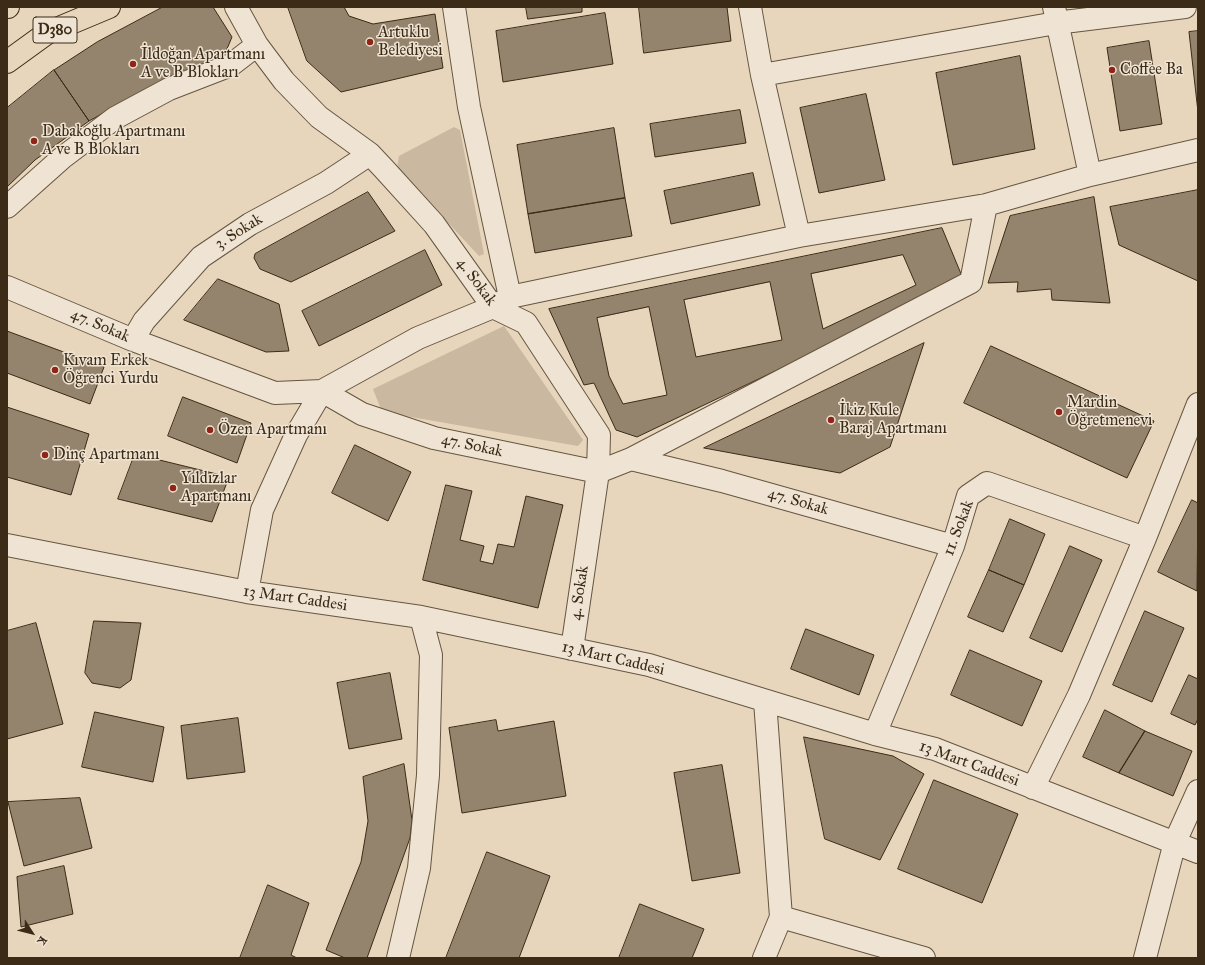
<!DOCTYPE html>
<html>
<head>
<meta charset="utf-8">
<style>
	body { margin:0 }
	#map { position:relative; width:1205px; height:965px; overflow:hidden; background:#e7d5bc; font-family:"IM FELL Great Primer",serif }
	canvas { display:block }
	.frame { position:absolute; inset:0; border:8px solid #3b2b17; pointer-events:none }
	.north { position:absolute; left:12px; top:913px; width:40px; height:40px; -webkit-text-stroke:3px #efe4d3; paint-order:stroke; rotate:126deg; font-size:11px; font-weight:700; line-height:16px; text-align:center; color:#3b2b17 }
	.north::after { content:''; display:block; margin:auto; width:14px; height:18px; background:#3b2b17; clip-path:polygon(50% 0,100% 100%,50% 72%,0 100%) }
</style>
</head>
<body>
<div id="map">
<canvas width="1205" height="965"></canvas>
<div class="frame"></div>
<div class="north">K</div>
</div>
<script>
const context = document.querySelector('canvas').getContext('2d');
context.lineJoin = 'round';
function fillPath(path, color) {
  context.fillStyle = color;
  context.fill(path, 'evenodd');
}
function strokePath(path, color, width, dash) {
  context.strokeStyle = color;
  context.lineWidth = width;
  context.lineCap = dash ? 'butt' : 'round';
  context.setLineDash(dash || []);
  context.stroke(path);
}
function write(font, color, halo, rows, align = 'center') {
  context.font = font + ' "IM FELL Great Primer",serif';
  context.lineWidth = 3;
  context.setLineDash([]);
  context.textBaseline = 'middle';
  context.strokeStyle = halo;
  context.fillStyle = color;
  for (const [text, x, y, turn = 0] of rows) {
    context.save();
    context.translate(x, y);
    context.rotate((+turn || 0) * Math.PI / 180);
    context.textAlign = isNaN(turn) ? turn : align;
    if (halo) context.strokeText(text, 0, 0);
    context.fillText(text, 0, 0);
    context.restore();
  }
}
fillPath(new Path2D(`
	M454,127l6,3 24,124 -5,2 -82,-88 2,-12z
	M504,326l79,114 -5,6 -196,-34 -9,-23z`), '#cab8a0');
const building = new Path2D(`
	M163,7h50l19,30 -8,19 -63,25 -72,40 -35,-51 43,-28z
	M288,7h56l5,9 24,8 62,-10 8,54 -102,24 -34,-31z
	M526,7h56v5l-54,7z
	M639,7h88l4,34 -87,12z
	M605,13l8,51 -110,18 -7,-51z
	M1198,31v81l-9,-80z
	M1149,41l13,83 -42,7 -13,-83z
	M1020,56l15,93 -82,16 -17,-92z
	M54,70l35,51 -54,39 -28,27v-79z
	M866,94l19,86 -66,13 -19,-85z
	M740,110l6,33 -91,14 -5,-33z
	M614,128l11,70 -97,16 -11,-69z
	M753,173l7,32 -89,19 -7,-33z
	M1198,190v91l-79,-36 -9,-38z
	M368,192l27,39 -104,51 -31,-13 -6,-11 1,-4z
	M1094,197l16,106 -58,-3 -1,-11 -34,3 1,-10 -30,1 22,-67z
	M625,198l7,38 -97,17 -7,-39z
	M942,228l22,53 -327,156 -21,-7 -22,-47 -10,2 -35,-76z
	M425,250l17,35 -123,61 -17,-35z
	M903,255l13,30 -93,44 -12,-55z
	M218,279l61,25 10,47 -23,1 -82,-32z
	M770,282l12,58 -86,17 -12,-57z
	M649,307l18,88 -44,9 -14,-28 -12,-58z
	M7,331l97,36 -14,37 -83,-31z
	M924,343l-34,104 -50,26 -136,-25z
	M991,346l163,75 -27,57 -163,-75z
	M183,397l68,26 -14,40 -69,-27z
	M7,407l82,27 -18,61 -64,-18z
	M355,445l56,27 -23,49 -56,-28z
	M135,454l94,23 -17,45 -94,-23z
	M446,485l26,6 -12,49 24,6 -4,15 13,3 5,-20 16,3 12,-51 37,9 -25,103 -115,-28z
	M1192,500l6,3 -1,88 -39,-19z
	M1010,519l35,15 -21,51 -35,-15z
	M1070,546l32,14 -40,92 -32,-14z
	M989,570l35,15 -21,47 -35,-15z
	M1145,611l39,17 -32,74 -39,-17z
	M94,621l47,2 -10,57 -11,8 -28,-5 -7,-10z
	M36,623l27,101 -56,15v-108z
	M806,629l68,26 -15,40 -68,-26z
	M970,650l72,31 -20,45 -71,-31z
	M390,673l12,66 -53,10 -12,-66z
	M1189,675l9,4v40l-3,6 -24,-11z
	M1105,710l40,21 -26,42 -36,-16z
	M95,712l69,15 -11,55 -71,-15z
	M238,718l7,54 -58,7 -6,-53z
	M496,720l2,11 56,-10 12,75 -104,17 -13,-85z
	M1145,731l47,20 -19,45 -54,-23z
	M804,737l89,19 31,18 -44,86 -55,-21z
	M404,764l8,56 -2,18 -43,120h-22l-19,-8 35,-88 7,-41 -5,-44z
	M722,765l18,108 -48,8 -18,-108z
	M934,780l84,34 -36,89 -84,-34z
	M80,798l12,50 -68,18 -16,-64z
	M487,852l63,24 -31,82h-73z
	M64,866l9,48 -52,13 -4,-50z
	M268,885l41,18 -18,52 6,3h-57z
	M640,904l64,25 -12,29h-73z`);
fillPath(building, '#94836d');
strokePath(building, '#3b2b17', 1);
const minor = new Path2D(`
	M236,7l21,38 27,36 35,36 51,37 15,16 49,54 59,83 33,16 73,112 -1,37 -26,177
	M454,7l15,100 41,190
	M750,7l12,68 37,161
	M1054,7l36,168
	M762,75l294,-52 129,-16
	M7,207l55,-49 53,-40 54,-29 62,-24 26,-20
	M7,287l126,53 142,53 47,-2 40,23 72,24 164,34 33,-13 91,22 231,65
	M133,340l11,-19 57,-64 49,-33 76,-41 44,-29
	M631,459l340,-177 15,-77
	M7,545l240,47 174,25 228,48 226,69 60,15 263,103
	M247,592l15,-82 34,-75 26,-44 96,-53 75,-31 17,-10 289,-61 187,-31 104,-30 108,-25
	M875,734l78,-188 15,-50 19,-13 158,55
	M1033,788l46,-93 66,-157 53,-134
	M781,917l143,41
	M398,958l21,-90 9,-93 3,-120 -10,-38
	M764,958l17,-41 -16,-216
	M1145,958l30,-116 23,-51`);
const highway = new Path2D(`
	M7,7h1
	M7,62l40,-29 62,-26`);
strokePath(minor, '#665640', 24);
strokePath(highway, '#3b2b17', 24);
strokePath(minor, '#efe4d3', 22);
strokePath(highway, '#e7d5bc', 22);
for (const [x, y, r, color] of [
	[370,42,4,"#8f2418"],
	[133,64,4,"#8f2418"],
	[1112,70,4,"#8f2418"],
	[34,141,4,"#8f2418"],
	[55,370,4,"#8f2418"],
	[1059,412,4,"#8f2418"],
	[831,420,4,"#8f2418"],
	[210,430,4,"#8f2418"],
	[45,455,4,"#8f2418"],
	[173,488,4,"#8f2418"]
]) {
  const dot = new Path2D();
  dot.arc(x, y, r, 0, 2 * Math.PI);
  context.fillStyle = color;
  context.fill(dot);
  strokePath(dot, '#efe4d3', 1.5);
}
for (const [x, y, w] of [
	[55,30,44]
]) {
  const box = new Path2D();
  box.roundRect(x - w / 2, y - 13, w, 26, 3);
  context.fillStyle = '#efe4d3';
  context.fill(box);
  strokePath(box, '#3b2b17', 1);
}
write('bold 15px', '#3b2b17', null, [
	["D380",55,30]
]);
write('16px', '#3b2b17', '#efe4d3', [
	["Artuklu",378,33],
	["Belediyesi",378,51],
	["İldoğan Apartmanı",141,55],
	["A ve B Blokları",141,73],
	["Coffee Ba",1120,70],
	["Dabakoğlu Apartmanı",42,132],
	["A ve B Blokları",42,150],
	["Kıvam Erkek",63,361],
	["Öğrenci Yurdu",63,379],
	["Mardin",1067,403],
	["Öğretmenevi",1067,421],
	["İkiz Kule",839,411],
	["Baraj Apartmanı",839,429],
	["Özen Apartmanı",218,430],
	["Dinç Apartmanı",53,455],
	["Yıldızlar",181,479],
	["Apartmanı",181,497]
], 'left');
write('16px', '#3b2b17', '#efe4d3', [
	["3. Sokak",239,232,-32],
	["4. Sokak",476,282,53],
	["47. Sokak",100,326,23],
	["47. Sokak",472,446,12],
	["47. Sokak",798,502,16],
	["11. Sokak",959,528,-69],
	["4. Sokak",580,593,-82],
	["13 Mart Caddesi",295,599,8],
	["13 Mart Caddesi",613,659,13],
	["13 Mart Caddesi",969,764,20]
]);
</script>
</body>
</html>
